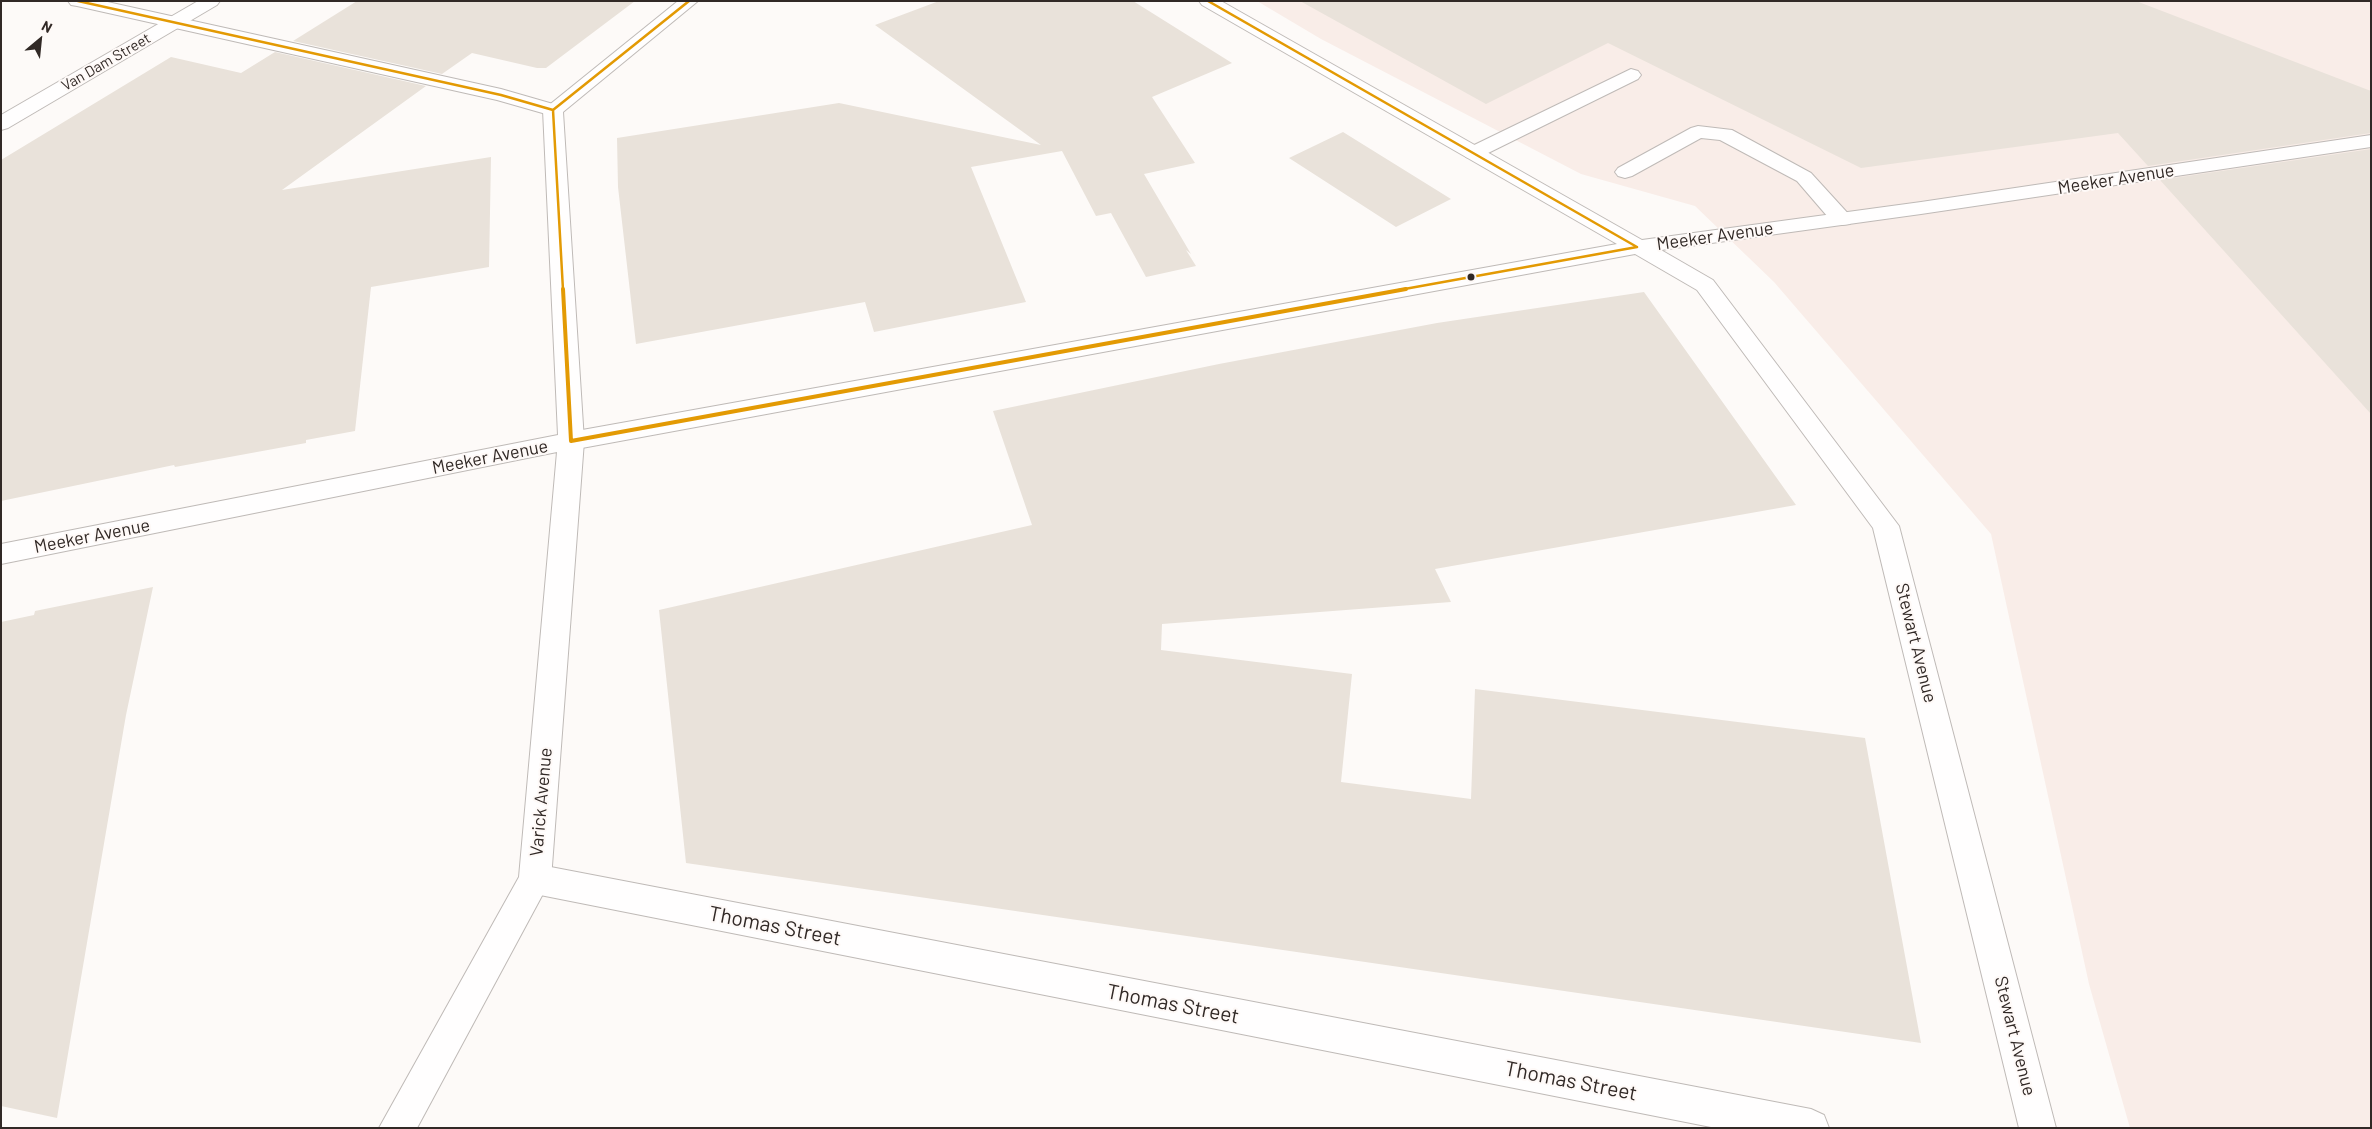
<!DOCTYPE html>
<html>
<head>
<meta charset="utf-8">
<style>
	body { margin:0 }
	#map { position:relative; width:2372px; height:1129px; overflow:hidden; background:#fdfaf8; font-family:Barlow,sans-serif }
	canvas { display:block }
	.frame { position:absolute; inset:0; border:2px solid #312926; pointer-events:none }
	.north { position:absolute; left:15px; top:15px; width:50px; height:50px; -webkit-text-stroke:4px #fef9f7; paint-order:stroke; rotate:28deg; font-size:14px; font-weight:700; line-height:20px; text-align:center; color:#312926 }
	.north::after { content:''; display:block; margin:auto; width:18px; height:22px; background:#312926; clip-path:polygon(50% 0,100% 100%,50% 72%,0 100%) }
</style>
</head>
<body>
<div id="map">
<canvas width="2372" height="1129"></canvas>
<div class="frame"></div>
<div class="north">N</div>
</div>
<script>
const context = document.querySelector('canvas').getContext('2d');
context.lineJoin = 'round';
function fillPath(path, color) {
  context.fillStyle = color;
  context.fill(path, 'evenodd');
}
function strokePath(path, color, width, dash) {
  context.strokeStyle = color;
  context.lineWidth = width;
  context.lineCap = dash ? 'butt' : 'round';
  context.setLineDash(dash || []);
  context.stroke(path);
}
function write(font, color, halo, rows, align = 'center') {
  context.font = font + ' Barlow,sans-serif';
  context.lineWidth = 4;
  context.setLineDash([]);
  context.textBaseline = 'middle';
  context.strokeStyle = halo;
  context.fillStyle = color;
  for (const [text, x, y, turn = 0] of rows) {
    context.save();
    context.translate(x, y);
    context.rotate((+turn || 0) * Math.PI / 180);
    context.textAlign = isNaN(turn) ? turn : align;
    if (halo) context.strokeText(text, 0, 0);
    context.fillText(text, 0, 0);
    context.restore();
  }
}
fillPath(new Path2D(`
	M1257,1h1114v1127h-241l-41,-144 -98,-450 -217,-252 -79,-76 -114,-32 -260,-135z`), '#f9ede8');
fillPath(new Path2D(`
	M357,1h278l-89,67h-9l-65,-15 -30,21 -149,-33z
	M939,1h194l99,62 -80,34 43,66 -51,11 47,80 -5,-4 10,16 -50,11 -35,-64 -15,3 -34,-65 -91,16 55,135 -152,30 -9,-30 -229,42 -18,-157 -1,-49 222,-35 202,42 -166,-120z
	M1300,1h836l235,90v42l-223,33 -30,-33 -257,35 -253,-125 -122,61z
	M275,52l151,34 -144,104 209,-33 -2,110 -118,20 -16,144 -49,9v3l-131,24 -1,-2 -173,36v-341l170,-103 70,16z
	M1343,132l108,67 -55,28 -107,-69z
	M2371,149v265l-211,-234z
	M1644,292l152,213 -361,64 16,33 -289,22 -1,26 191,24 -11,108 130,17 4,-110 390,49 56,305 -1235,-180 -27,-253 373,-85 -39,-114 226,-47 218,-41z
	M153,587l-27,128 -69,403 -56,-12v-484l33,-7 1,-4z`), '#e9e2da');
const lane = new Path2D(`
	M1631,69l7,2 3,4 -3,4 -158,78 -7,2 -7,-2 -3,-4 3,-4z
	M1698,126l34,4 79,43 42,46 -3,5 -8,1 -8,-1 -37,-43 -77,-41 -19,-2 -69,38 -7,2 -7,-2 -3,-4 3,-4 73,-40z`);
const street = new Path2D(`
	M68,1h35l398,88 59,17 3,4 -3,4 -7,2 -56,-16 -420,-94 -6,-1z
	M1199,1h22l421,239 279,-38 450,-67v12l-450,67 -260,36 52,30 186,246 157,602h-37l-146,-600 -176,-238 -62,-36 -1064,196 -9,-3 -4,-6 4,-6 9,-3 1046,-188 -415,-239z
	M535,864l1276,245 13,6 5,13h-113l-1181,-234 -12,-5 -4,-10 4,-10z`);
const secondary = new Path2D(`
	M198,1h22l-3,4 -209,123 -7,2v-15z
	M678,1h20l-135,111 21,329 -33,438 -134,249h-38l140,-251 38,-425 -556,112v-20l557,-109 -15,-325z`);
strokePath(lane, '#bfbab7', 2);
strokePath(street, '#bfbab7', 2);
strokePath(secondary, '#bfbab7', 2);
fillPath(lane, '#fffefe');
fillPath(street, '#fffefe');
fillPath(secondary, '#fffefe');
strokePath(new Path2D(`
	M78,1l423,94 52,15
	M1208,1l429,246
	M553,110l10,180
	M553,110l136,-109
	M1399,290l238,-43`), '#e39a04', 2.5);
strokePath(new Path2D(`
	M563,289l8,152
	M571,441l835,-152`), '#e39a04', 4);
for (const [x, y, r, color] of [
	[1471,277,4.5,"#312926"]
]) {
  const dot = new Path2D();
  dot.arc(x, y, r, 0, 2 * Math.PI);
  context.fillStyle = color;
  context.fill(dot);
  strokePath(dot, '#fef9f7', 2);
}
write('15px', '#312926', '#fef9f7', [
	["Van Dam Street",106,62,-30]
]);
write('18px', '#312926', '#fef9f7', [
	["Meeker Avenue",2116,179,-9],
	["Meeker Avenue",1715,236,-8],
	["Meeker Avenue",490,457,-11],
	["Meeker Avenue",92,536,-11],
	["Stewart Avenue",1916,643,76],
	["Varick Avenue",541,802,-85],
	["Stewart Avenue",2015,1036,76]
]);
write('21px', '#312926', '#fef9f7', [
	["Thomas Street",775,926,11],
	["Thomas Street",1173,1004,11],
	["Thomas Street",1571,1081,11]
]);
</script>
</body>
</html>
